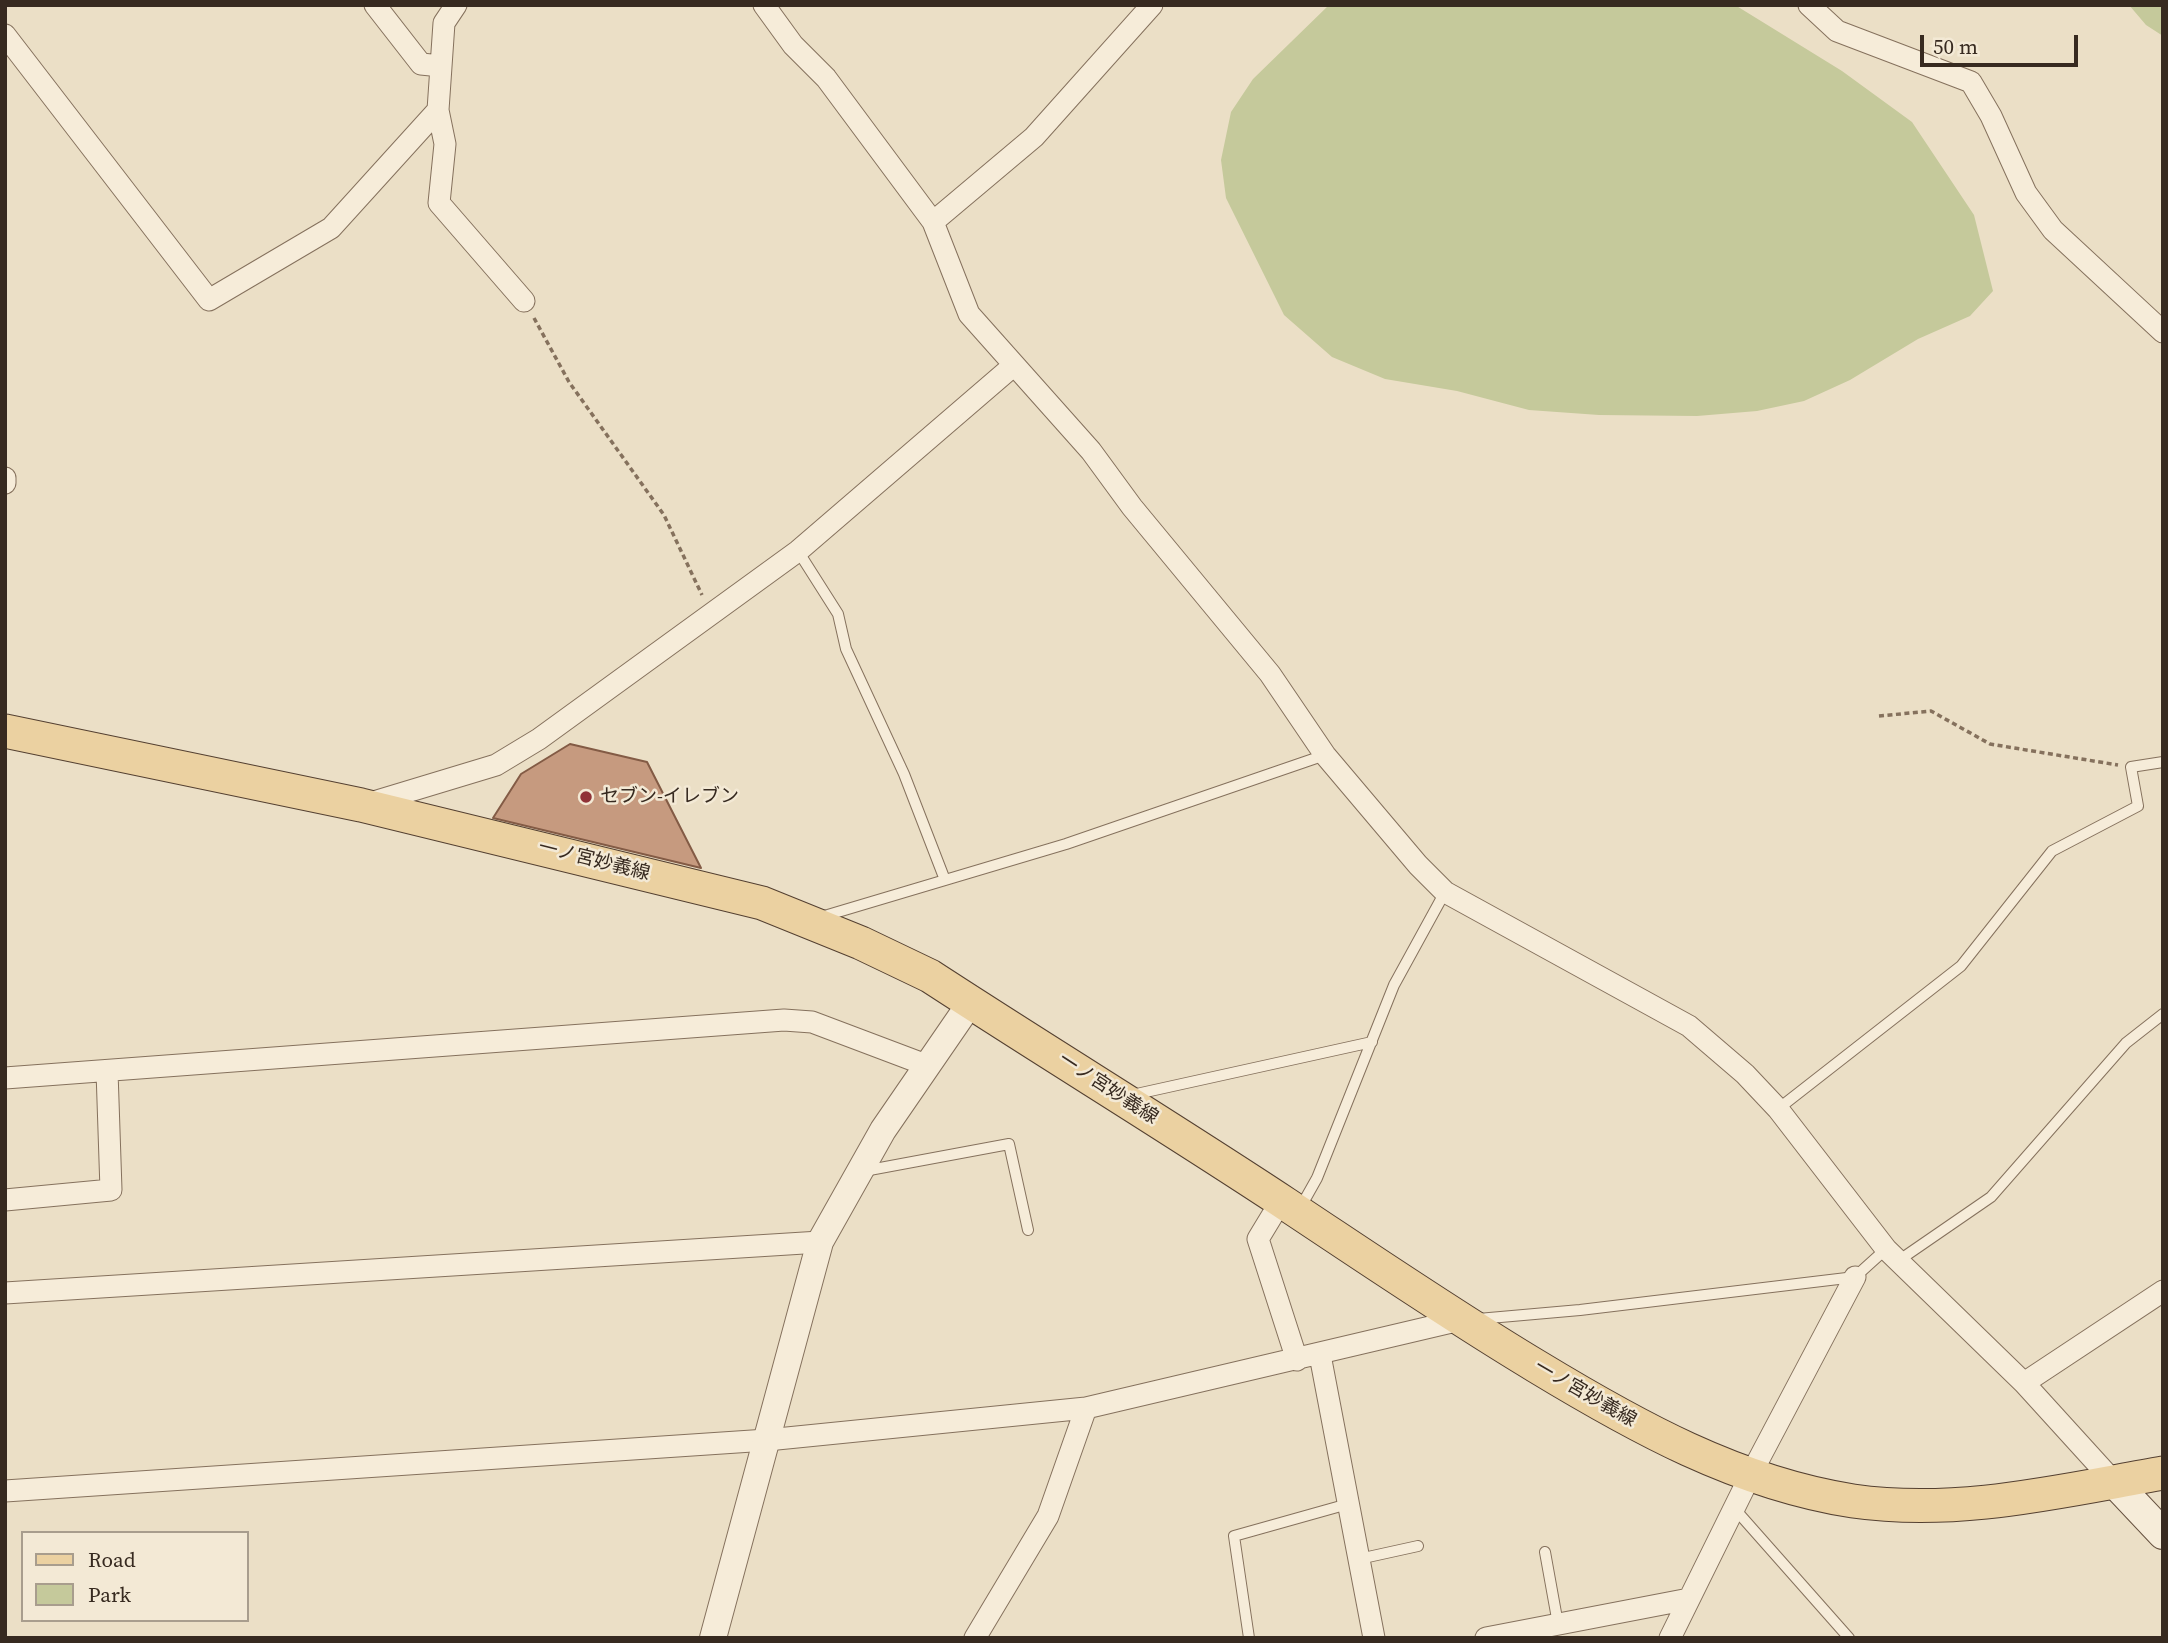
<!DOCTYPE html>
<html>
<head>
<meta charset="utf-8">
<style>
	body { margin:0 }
	#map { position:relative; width:2168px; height:1643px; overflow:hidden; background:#ebdfc6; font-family:"Source Serif 4",serif }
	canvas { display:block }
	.frame { position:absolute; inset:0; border:7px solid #372a20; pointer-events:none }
	.legend { position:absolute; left:21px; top:1531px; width:228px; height:91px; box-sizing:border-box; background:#f3e9d5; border:2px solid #a89d8d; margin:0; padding:9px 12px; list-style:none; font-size:21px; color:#372a20 }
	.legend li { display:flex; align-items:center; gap:14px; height:35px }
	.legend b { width:35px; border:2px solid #a89d8d }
	.scale { position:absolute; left:1920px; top:35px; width:158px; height:32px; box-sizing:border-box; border:4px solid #372a20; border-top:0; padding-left:9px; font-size:21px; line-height:24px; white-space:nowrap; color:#372a20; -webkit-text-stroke:5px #f3e9d5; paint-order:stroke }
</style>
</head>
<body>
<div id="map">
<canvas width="2168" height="1643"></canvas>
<div class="frame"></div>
<ul class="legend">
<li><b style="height:9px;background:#ebd1a1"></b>Road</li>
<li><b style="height:19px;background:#c5c99b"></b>Park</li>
</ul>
<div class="scale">50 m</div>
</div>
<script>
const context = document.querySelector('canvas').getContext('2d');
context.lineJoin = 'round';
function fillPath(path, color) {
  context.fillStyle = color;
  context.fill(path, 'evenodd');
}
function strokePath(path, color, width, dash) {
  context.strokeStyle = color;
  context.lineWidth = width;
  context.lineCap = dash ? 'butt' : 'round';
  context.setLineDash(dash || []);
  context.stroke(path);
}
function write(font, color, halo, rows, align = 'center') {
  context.font = font + ' "Source Serif 4","Noto Sans JP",serif';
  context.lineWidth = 5;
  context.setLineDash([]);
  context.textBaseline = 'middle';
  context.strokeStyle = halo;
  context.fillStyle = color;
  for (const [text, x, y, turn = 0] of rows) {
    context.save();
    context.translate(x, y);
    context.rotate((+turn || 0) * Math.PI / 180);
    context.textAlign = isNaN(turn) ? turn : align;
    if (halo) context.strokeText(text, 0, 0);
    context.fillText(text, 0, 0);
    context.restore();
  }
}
fillPath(new Path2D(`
	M1329,5h406l107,66 70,51 62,93 19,76 -23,25 -52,23 -68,41 -46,21 -47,10 -60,5 -98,-1 -70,-5 -72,-19 -72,-12 -53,-22 -48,-42 -58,-117 -5,-38 10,-48 22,-33z
	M2129,5h34v31l-17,-11z`), '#c5c99b');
const building = new Path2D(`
	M570,744l77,18 54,106 -208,-50 28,-44z`);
fillPath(building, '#c69a7f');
strokePath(building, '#835b45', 2);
const service = new Path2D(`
	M798,551l40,63 8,35 58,125 41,106
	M821,917l245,-73 259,-89
	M1132,1095l240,-53
	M1778,1109l183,-143 91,-115 86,-45 -7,-39 32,-5
	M864,1171l145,-27 19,86
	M1299,1210l18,-32 77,-193 51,-93
	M1898,1261l93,-64 135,-154 37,-29
	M1478,1319l102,-9 275,-33 31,-28
	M1734,1508l115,130
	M1545,1552l13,72
	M1359,1559l59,-13
	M1249,1638l-15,-102 114,-32`);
const minor = new Path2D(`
	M375,5l46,59 20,2
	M456,5l-12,18 -6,87 7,34 -6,59 85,98
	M764,5l29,40 33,33 107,144 36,92 122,137 41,56 138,167 55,81 93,110 27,27 244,134 56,48 33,35 108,140 138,134 90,99
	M1809,5l28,26 134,51 20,34 35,77 27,37 110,102
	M5,35l204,265 122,-72 107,-118
	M933,222l101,-85 118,-132
	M5,478v5
	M367,804l129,-39 43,-26 259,-188 215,-185
	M5,1078l779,-58 28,2 114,43
	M5,1200l106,-10 -4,-119
	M1281,1201l-23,38 39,121
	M5,1293l815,-51
	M1320,1355l54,283
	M2024,1383l139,-92
	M5,1491l762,-51 319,-32 374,-88
	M975,1638l73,-122 38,-108
	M1486,1638l203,-39
	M1670,1638l81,-164 104,-197`);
const tertiary = new Path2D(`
	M713,1638l107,-396 63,-112 88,-128`);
const secondary = new Path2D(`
	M2114,1482l49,52`);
const primary = new Path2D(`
	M5,731l356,74 401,98 99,40 69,33c118,77 238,150 356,228 83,55 165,111 250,162 99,60 201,117 317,135 105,15 207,-10 310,-28`);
strokePath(service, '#85715d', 12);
strokePath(minor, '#85715d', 23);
strokePath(tertiary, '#85715d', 28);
strokePath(secondary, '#675240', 32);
strokePath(primary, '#544031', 35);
strokePath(new Path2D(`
	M534,318l35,64 95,133 38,80
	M1879,716l52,-5 59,33 128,21`), '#85715d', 3.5, [5, 3.5]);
strokePath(service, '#f6ecd9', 10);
strokePath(minor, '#f6ecd9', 21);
strokePath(tertiary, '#f6ecd9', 26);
strokePath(secondary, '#f6ecd9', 30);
strokePath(primary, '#ebd1a1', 33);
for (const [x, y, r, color] of [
	[586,797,7,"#903237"]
]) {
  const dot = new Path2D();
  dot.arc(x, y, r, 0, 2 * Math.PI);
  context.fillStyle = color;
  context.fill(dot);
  strokePath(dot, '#f3e9d5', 2.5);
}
write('19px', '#372a20', '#f3e9d5', [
	["セブン-イレブン",600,797]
], 'left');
write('19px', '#372a20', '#f3e9d5', [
	["一ノ宮妙義線",594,861,14],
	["一ノ宮妙義線",1108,1089,33],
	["一ノ宮妙義線",1585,1394,30]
]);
</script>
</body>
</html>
